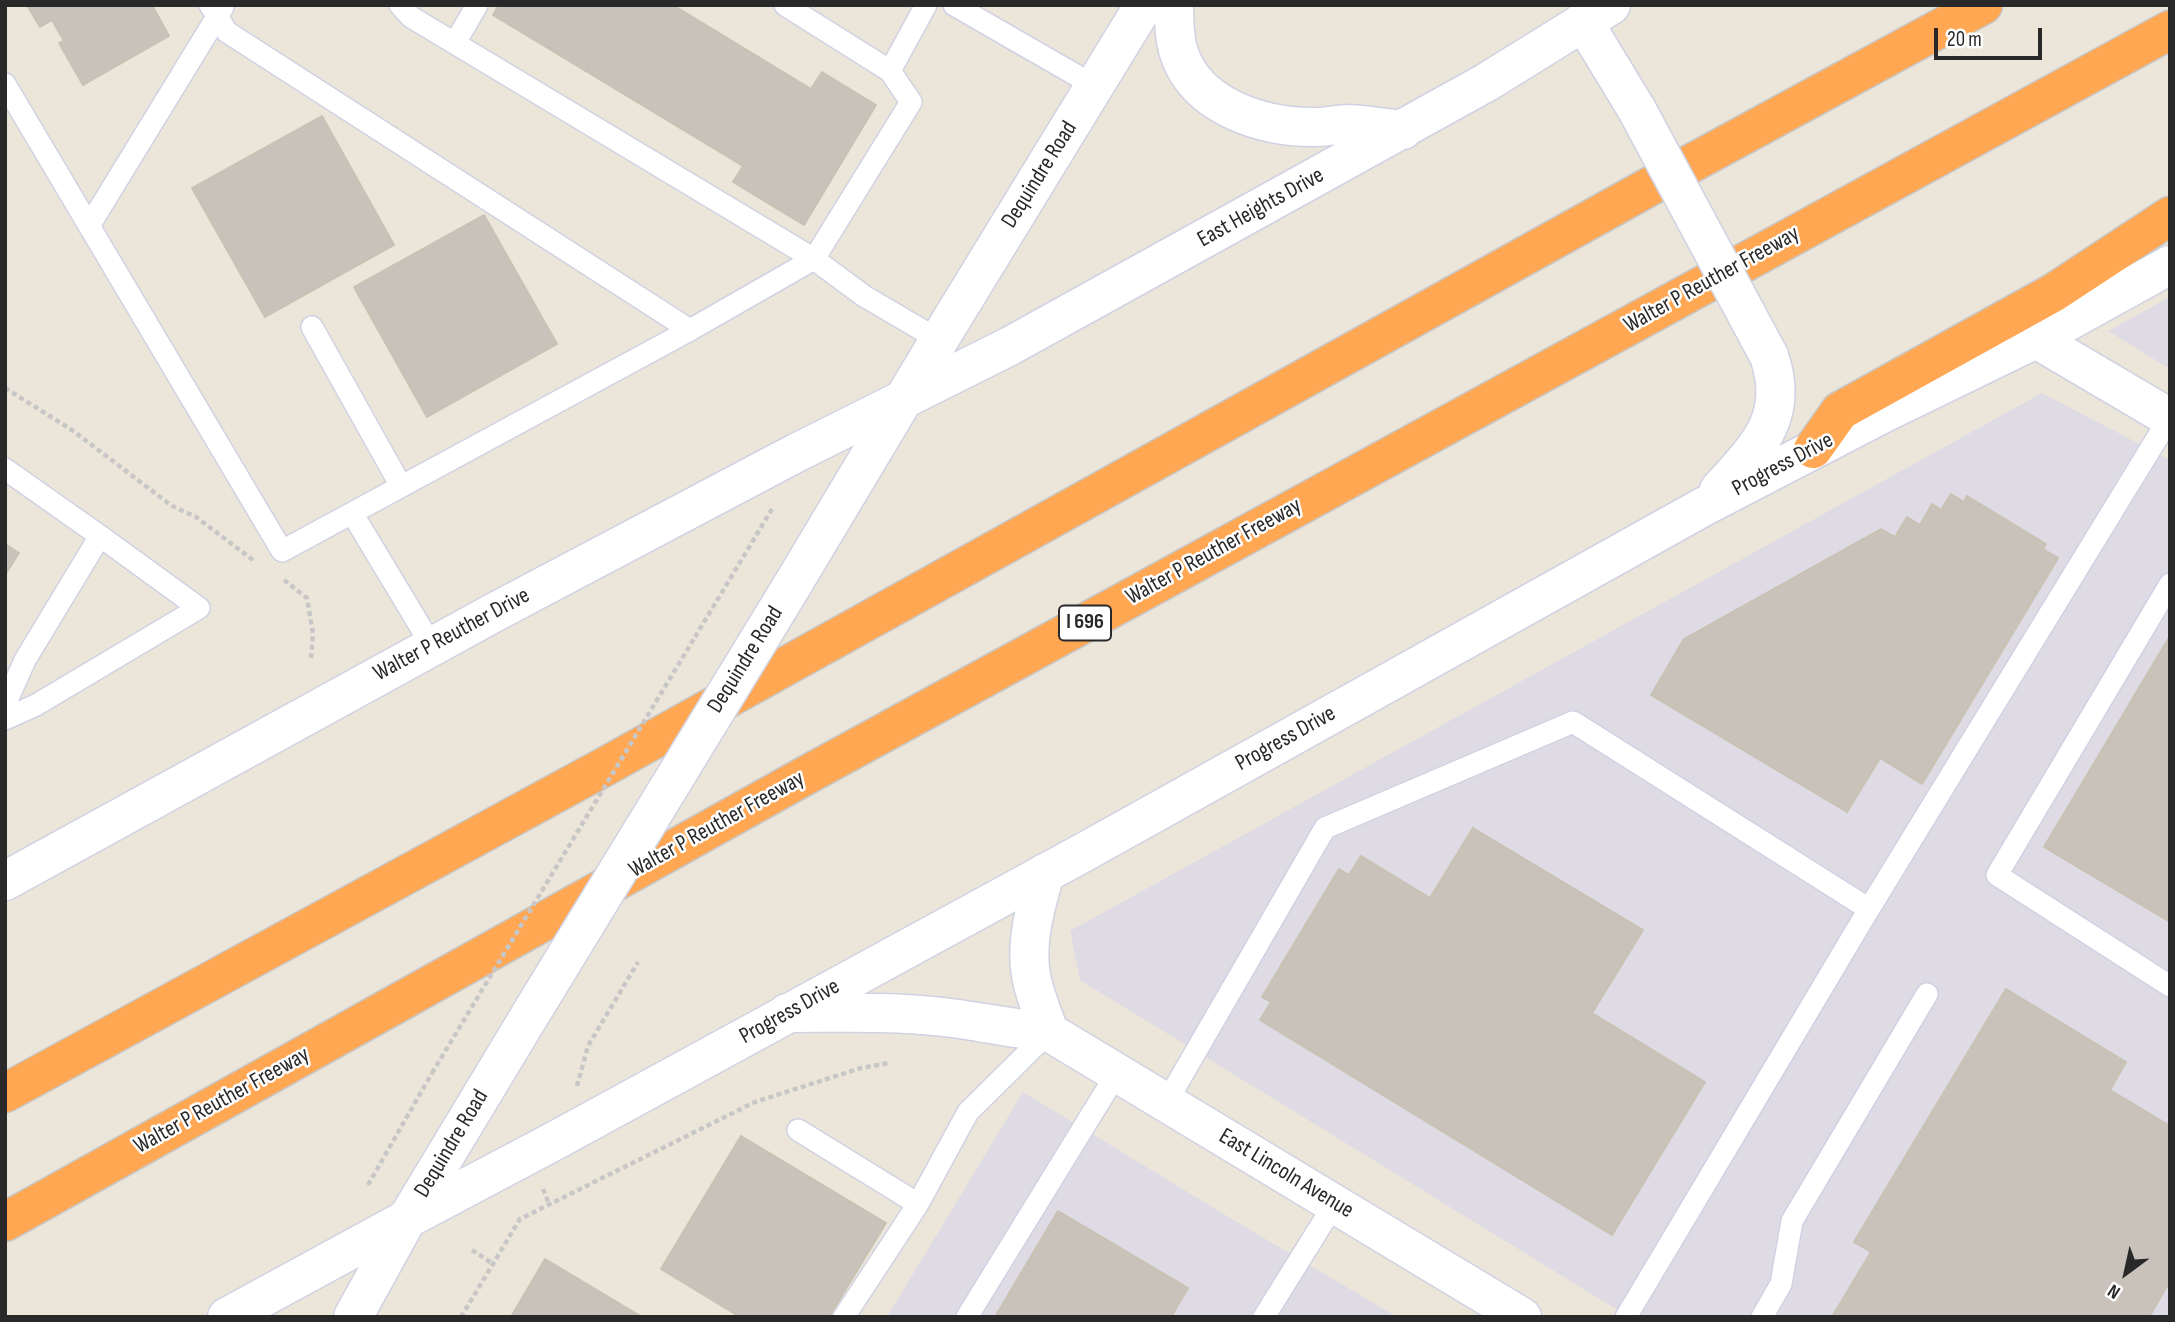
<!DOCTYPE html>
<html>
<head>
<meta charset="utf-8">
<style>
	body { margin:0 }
	#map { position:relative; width:2175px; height:1322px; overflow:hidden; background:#ece6da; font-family:"Sofia Sans Condensed",sans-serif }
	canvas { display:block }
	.frame { position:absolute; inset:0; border:7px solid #292929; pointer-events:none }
	.north { position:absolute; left:2091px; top:1238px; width:70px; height:70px; -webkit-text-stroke:5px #fff; paint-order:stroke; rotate:213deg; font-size:19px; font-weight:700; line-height:28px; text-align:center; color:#292929 }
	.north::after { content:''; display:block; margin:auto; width:24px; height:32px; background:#292929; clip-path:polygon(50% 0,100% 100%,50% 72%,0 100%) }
	.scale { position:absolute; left:1934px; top:28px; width:108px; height:32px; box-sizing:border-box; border:4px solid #292929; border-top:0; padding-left:9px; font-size:21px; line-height:24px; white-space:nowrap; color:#292929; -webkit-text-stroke:5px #fff; paint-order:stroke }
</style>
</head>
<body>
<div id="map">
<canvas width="2175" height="1322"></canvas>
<div class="frame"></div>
<div class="north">N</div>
<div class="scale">20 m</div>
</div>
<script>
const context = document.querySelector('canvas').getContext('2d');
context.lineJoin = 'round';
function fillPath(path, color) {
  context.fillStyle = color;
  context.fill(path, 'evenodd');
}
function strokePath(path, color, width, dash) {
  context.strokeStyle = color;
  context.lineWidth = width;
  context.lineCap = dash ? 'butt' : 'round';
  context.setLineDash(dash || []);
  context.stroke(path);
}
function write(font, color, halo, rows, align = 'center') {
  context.font = font + ' "Sofia Sans Condensed",sans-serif';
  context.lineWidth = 5;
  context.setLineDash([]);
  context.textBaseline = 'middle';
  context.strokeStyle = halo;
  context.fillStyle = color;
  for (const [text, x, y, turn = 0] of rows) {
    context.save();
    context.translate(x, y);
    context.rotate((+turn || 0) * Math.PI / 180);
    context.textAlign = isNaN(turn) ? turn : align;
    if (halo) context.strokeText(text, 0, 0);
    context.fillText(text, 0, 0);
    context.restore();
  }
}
fillPath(new Path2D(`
	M2170,297v72l-62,-38z
	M2042,393l128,67v857h-541l-549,-337 -10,-49z
	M1023,1092l214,130 160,95h-510z`), '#dedbe4');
const building = new Path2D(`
	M27,5h125l17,31 -86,49 -24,-42 5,-2 -12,-21 -12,7z
	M499,5h174l138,84 11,-17 54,33 -72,120 -71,-43 10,-16 -250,-151z
	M322,116l72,129 -129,72 -73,-129z
	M484,215l73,129 -130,73 -73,-130z
	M1951,494l13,8 3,-6 79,48 -3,5 15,9 -136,226 -42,-26 -33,54 -196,-117 33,-56 197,-110 14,8 12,-20 13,8 12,-21 9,6z
	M5,544l14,9 -14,22z
	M2170,636v286l-126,-75z
	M1473,828l170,102 -51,83 113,69 -93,153 -352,-215 11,-18 -9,-5 77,-128 10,6 12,-19 69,42z
	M2006,989l120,73 -16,28 60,36v155l-21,36h-317l39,-65 -17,-10z
	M741,1136l145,87 -57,94h-89l-79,-48z
	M1058,1211l130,77 -17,29h-176z
	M545,1259l97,58h-131z`);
fillPath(building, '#c8c2ba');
strokePath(building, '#c8c2b4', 2);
const service = new Path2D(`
	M210,5l17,27 463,298
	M400,5l11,12 403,242 50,37 75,44
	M785,5l105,66 36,-66
	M954,5l141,81
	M455,43l22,-38
	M5,84l277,467 408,-221 124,-71 97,-157 -21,-31
	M89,226l134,-219
	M312,327l89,159
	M5,469l95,67 -75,124 -20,45
	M352,513l80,133
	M2170,584l-173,291 173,111
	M5,719l31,-14 163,-97 -99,-72
	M1166,1103l159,-275 248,-106 296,187 301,-492
	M798,1130l120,74
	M844,1317l74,-113 50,-92 81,-80
	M967,1317l150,-244
	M1264,1317l71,-114
	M1626,1317l243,-408
	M1762,1317l19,-33 11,-63 135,-227`);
const minor = new Path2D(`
	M2036,339l134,79`);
const tertiary = new Path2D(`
	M1045,873c-9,32 -20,68 -14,102 3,19 12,39 18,57
	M787,1013c52,0 104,-2 156,4 36,4 70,12 106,15l473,285`);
const secondary = new Path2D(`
	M1174,5c0,16 0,33 5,48 18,55 86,75 138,74 11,0 21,-3 32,-3 18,1 36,4 54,6
	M1583,21l54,89
	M1719,490c39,-43 71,-73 50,-134
	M793,584l146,-244 205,-335
	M5,881l490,-269 301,-159 214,-107 477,-264 124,-77
	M227,1317l180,-98 151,-80 530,-289 615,-343 181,-94 152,-74 134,-74
	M353,1317l54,-98 123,-204`);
const motorway = new Path2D(`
	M1813,449l27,-38 213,-118 117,-77
	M5,1093l601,-327 1088,-604 289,-157
	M5,1222l798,-445 1367,-747`);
strokePath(service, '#d0d2e3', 24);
strokePath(minor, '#d0d2e3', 41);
strokePath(tertiary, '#d0d2e3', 41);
strokePath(secondary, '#d0d2e3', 41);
strokePath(motorway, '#c7c7c7', 41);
strokePath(new Path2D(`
	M5,388l67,42 100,76 24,11 57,43
	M284,580l23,18 6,36 -2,24
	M695,637l77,-128
	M577,1086l11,-40 50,-84
	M368,1185l64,-112
	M543,1189l6,15
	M472,1250l21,14
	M461,1317l59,-98 235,-117 106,-34 28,-5`), '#c7c7c7', 4.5, [5, 3.5]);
strokePath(service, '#fff', 21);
strokePath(minor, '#fff', 38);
strokePath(tertiary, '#fff', 38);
strokePath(secondary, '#fff', 38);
strokePath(motorway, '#ffa753', 38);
const secondaryBridge = new Path2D(`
	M1637,110l132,246
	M530,1015l263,-431`);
strokePath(secondaryBridge, '#d0d2e3', 41, []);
strokePath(new Path2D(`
	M432,1073l263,-436`), '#c7c7c7', 4.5, [5, 3.5]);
strokePath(secondaryBridge, '#fff', 38);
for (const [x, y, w] of [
	[1085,623,52]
]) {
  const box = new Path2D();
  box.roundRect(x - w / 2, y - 17.5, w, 35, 5);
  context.fillStyle = '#fff';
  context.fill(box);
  strokePath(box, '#292929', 2);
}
write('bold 21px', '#292929', null, [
	["I 696",1085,623]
]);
write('23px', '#292929', '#fff', [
	["Dequindre Road",1040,175,-58],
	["East Heights Drive",1261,208,-29],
	["Walter P Reuther Freeway",1712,280,-29],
	["Progress Drive",1783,465,-28],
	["Walter P Reuther Freeway",1214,552,-29],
	["Walter P Reuther Drive",452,635,-28],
	["Dequindre Road",746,660,-58],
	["Progress Drive",1286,739,-29],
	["Walter P Reuther Freeway",717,825,-29],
	["Progress Drive",790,1012,-29],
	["Walter P Reuther Freeway",222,1101,-29],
	["Dequindre Road",452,1144,-59],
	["East Lincoln Avenue",1286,1174,31]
]);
</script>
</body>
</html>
